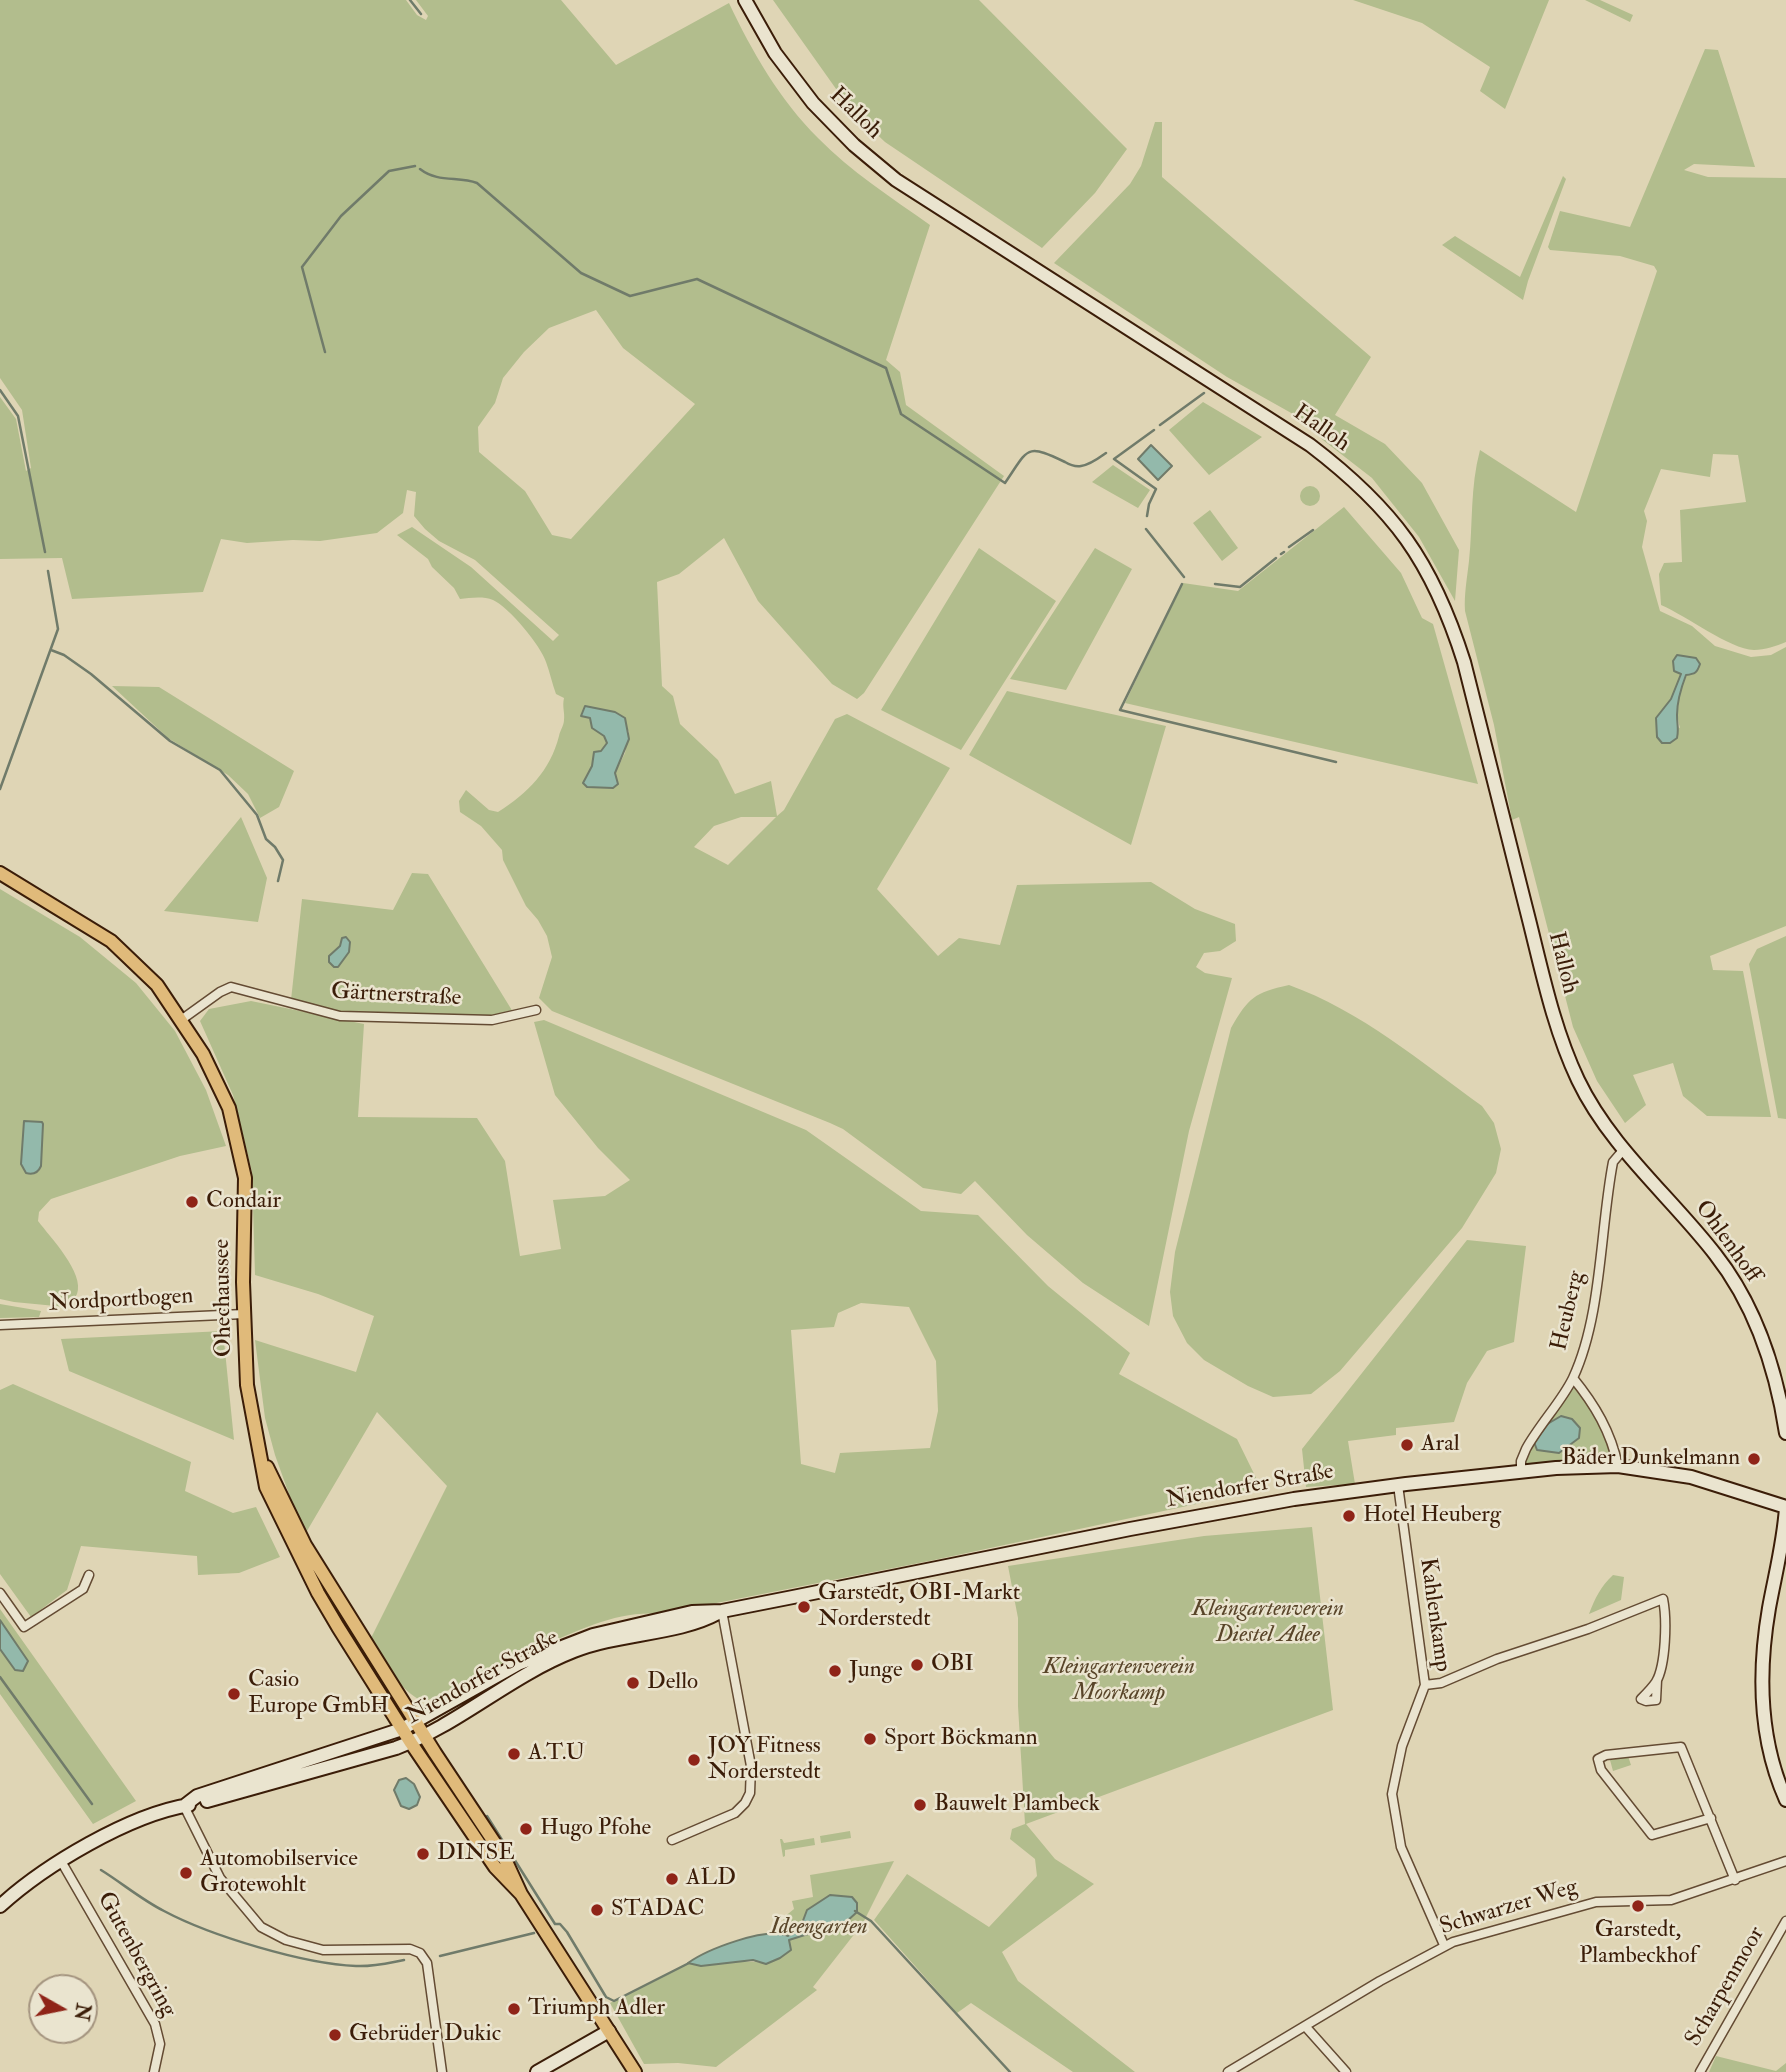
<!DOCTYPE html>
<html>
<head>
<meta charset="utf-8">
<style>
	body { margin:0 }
	#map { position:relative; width:1786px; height:2072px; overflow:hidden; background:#dfd5b5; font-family:"IM FELL Double Pica",serif }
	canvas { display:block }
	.north { position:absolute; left:28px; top:1974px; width:70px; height:70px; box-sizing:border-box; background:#eae4cf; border:2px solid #a4947f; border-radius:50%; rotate:99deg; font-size:19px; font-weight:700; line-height:28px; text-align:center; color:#3b1d08 }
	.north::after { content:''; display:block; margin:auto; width:24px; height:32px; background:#8f2418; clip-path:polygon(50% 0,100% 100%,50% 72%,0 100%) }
</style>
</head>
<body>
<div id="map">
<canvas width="1786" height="2072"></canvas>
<div class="north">N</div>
</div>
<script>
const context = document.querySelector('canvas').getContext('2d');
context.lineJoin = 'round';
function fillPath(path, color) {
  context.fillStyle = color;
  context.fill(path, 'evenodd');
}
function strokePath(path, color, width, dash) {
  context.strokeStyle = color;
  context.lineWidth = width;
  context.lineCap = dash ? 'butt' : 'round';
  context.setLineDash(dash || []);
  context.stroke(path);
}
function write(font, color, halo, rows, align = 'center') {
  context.font = font + ' "IM FELL Double Pica",serif';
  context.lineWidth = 5;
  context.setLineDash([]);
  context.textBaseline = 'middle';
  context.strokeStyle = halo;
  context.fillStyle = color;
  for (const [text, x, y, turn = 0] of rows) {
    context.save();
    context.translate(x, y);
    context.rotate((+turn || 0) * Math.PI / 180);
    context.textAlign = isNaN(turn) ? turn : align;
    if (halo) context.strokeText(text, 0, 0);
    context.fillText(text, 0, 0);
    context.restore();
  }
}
fillPath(new Path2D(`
	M0,0h406l11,15 9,5 2,-4 -12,-16h145l55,65 113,-62c23,49 51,97 89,135 32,33 74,60 112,87l-44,135 14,12 6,33 98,71 -140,217 -7,6 -25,-15 -74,-83 -34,-63 -45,36 -22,8 5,104 11,10 7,28 38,36 17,34 36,-13 6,35 7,-6 51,-91 12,-5 103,54 -73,121 61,67 21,-18 41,7 17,-60 134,-3 44,27 40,15 1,17 -16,10 -16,2 -8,14 9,6 27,5 -43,153 -40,195 -66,-43 -56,-48 -52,-54 -14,13 -38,-6 -80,-59 -13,-6 -278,-112 -13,-13 13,-41 -5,-21 -9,-16 -12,-14 -23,-46 -1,-10 -21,-24 -21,-14 -1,-11 7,-11 23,20 9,2c30,-19 52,-41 61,-76 1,-5 5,-11 5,-16 1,-8 -2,-13 0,-22l-8,-4c-4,-11 -6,-21 -10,-32 -5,-16 -37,-55 -53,-62 -10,-4 -23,-2 -33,-1l-6,-11 -22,-21 -4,-8 -31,-24 15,-8 59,40 82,74 6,-6 -84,-75 -36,-19 -14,-12 -11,-13 2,-24 -9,-2 -4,23 -26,20 -57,8 -27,-1 -46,3 -26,-4 -18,53 -131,7 -10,-41 -62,1v-162l16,22 10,52 5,-3 -9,-58 -22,-32zM596,310l27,38 72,56 -124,135 -19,-4 -27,-44 -46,-39 -1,-25 17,-24 8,-25 21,-26 25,-24zM594,708l21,4 10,6v7l4,7 -4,21 -10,20 3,11 -5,4 -13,-2 -13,-11 5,-9 2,-14 7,-1 6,-8 -3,-7 -12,-8 -1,-10zM741,817h35l-48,48 -34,-18 20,-21z
	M773,0h206l148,149 -32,44 -53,55 -157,-106 -34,-32z
	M1353,0h196l-44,109 -25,-18 10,-24 -68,-44z
	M1585,0h15l33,15 -3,7z
	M1705,49l13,1 37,117 -61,-3 -10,6 24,7 78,1v464c-10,4 -21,8 -32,8 -25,-1 -67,-34 -93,-45l-2,-31 5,-11 18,-1 -2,-52 66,-8 -8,-47 -25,-1 -3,23 -49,-8 -17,42 3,10 -5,26 18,64 32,15 23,20 36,11 20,-2 15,-8v279l-76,30 3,14 30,1 28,146 -64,-1 -24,-20 -10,-33 -40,12 13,30 -21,18 -28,-42 -24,-54 -54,-210 -7,3 -18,-95 -29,-114c-1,-17 2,-32 4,-50 4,-37 1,-74 11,-111l96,62 81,-241 -3,-5 -34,-10 -70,-6 -2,-3 12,-36 70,16zM1677,655l19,3c-13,22 -23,45 -16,70l-24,-10 15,-19 10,-25z
	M1155,122h7v55l209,180 -36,58 50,29 37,39 37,67 -4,51 -36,-64 -47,-59 -49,-38 -30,-26 -66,-37 -173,-114 76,-79 11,-18z
	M1563,176l3,3 -38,102 -5,19 -81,-55 13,-9 65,41z
	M1203,402l59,35 -53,38 -40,-45z
	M1113,465l37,25 -12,18 -46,-26z
	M1300 496a10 10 0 1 1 20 0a10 10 0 1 1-20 0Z
	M1344,507l57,66 21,45 11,6 45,160 -353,-81 58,-120 55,8z
	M1210,510l28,38 -16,13 -29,-38z
	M979,548l77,53 -95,149 -80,-40z
	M1095,548l37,21 -66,121 -56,-11z
	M112,686l47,1 135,84 -15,36 -19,11 -12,-24 -20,-19 -60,-37z
	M1007,691l159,35 -35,119 -162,-90z
	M241,817l26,61 -9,44 -94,-11z
	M412,873l16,1 85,138 -18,4 -151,-3 -53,-13 11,-101 91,11z
	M0,889l80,48 56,46 39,48 31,59 20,56 -46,10 -129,43 -12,13 -1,9c12,16 47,52 39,73 -2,4 -7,9 -11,13l-52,-5 -14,-3z
	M1786,936v183l-8,-1 -29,-154 8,-15z
	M1289,985c72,26 132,77 193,121l12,17 7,26 -5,24 -34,55 -122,143 -29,23 -38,3 -25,-11 -44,-26 -17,-17 -14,-27 -3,-24 5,-40 56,-224c18,-31 23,-35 58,-43z
	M251,1001l113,23 -6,93 119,1 28,43 15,95 41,-7 -8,-49 52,-4 25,-16 -32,-32 -43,-53 -21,-73 10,-2 262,110 115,81 57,4 70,71 82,67 -11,21 118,65 25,51 -328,70 -273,54c-43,-4 -81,16 -119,32 -40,18 -79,37 -118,56 -25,-11 -39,-40 -54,-62l77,-154 -70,-74 -73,124 -29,-81 -10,-37 -10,-78 101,32 18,-56 -56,-22 -63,-19 -3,-103 -19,-77 -33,-74 9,-12zM861,1303l48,4 27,54 2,50 -8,37 -90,5 -5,20 -34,-9 -10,-134 43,-3 4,-14z
	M1467,1240l59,6 -12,96 -27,9 -20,32 -13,39 -58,6v7l-48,6 7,43 -49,3 -4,-38z
	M0,1304l41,7 -2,6 -39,1z
	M223,1331l11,109 -165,-69 -8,-32z
	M1571,1382c21,23 39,49 42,80l-88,5v-12z
	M13,1384l178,78 -6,29 48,22 23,-6 24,50 -41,16 -41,2 -1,-19 -116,-10 -14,44 -36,27 -31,-43v-184z
	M1312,1527l21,183 -307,114 29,35 39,25 -92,68 16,29 117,91h-62l-102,-69 -14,10 -83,-93 33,-46 82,53 48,-51 -2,-17 -25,-20 2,-10 13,-5 -7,-118v-88l-10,-52 196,-30z
	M1613,1575l11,2 -3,23 -32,14c6,-16 12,-28 24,-39z
	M0,1609l136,192 -43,23 -93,-130z
	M1628,1756l3,9 -18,6 -3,-11z
	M850,1831l1,7 -30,5 -1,-7z
	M814,1838l1,7 -30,5v6l-2,1 -3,-18h2l2,4z
	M894,1861l-31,62 -50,64 4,3 -101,77 -38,-4 -34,1 -34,-61 78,-40c26,4 52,-6 78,1l25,-15 -8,-31 11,-9 -2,-8 21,-4 -3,-22z
	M1716,2056l60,15 10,-8v9h-77z`), '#b2bd8d');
const water = new Path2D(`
	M1151,445l21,21 -14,14 -20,-21z
	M1677,655l19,3 4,6c-3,9 -5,10 -14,11 -5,13 -9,26 -9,40 0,9 2,15 0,23l-7,5h-8l-5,-6 -1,-19 15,-19 10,-25 -7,-3 -1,-10z
	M585,706l30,6 10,6 4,21 -14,34 3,11 -5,4 -26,-1 -4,-4 9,-17 2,-14 7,-1 6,-8 -3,-7 -12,-8 -2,-10 -9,-2z
	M346,937l4,5 -1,10 -11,15h-4l-5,-5v-6l11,-10 2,-8z
	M24,1121l18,1 1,2 -2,42c-3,7 -8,9 -15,7l-5,-9z
	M1561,1416l11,3 8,9 -1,10 -20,15 -22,-3 -3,-8 10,-16z
	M0,1620l28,41 -5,10 -8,-1 -15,-21z
	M406,1778l8,6 6,13 -3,8 -8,4 -8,-3 -7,-16 5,-10z
	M830,1895l22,2 5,6v9l-22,20 -27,2 -19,6 2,10 -11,8 -14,6 -13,-4 -52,6 -13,-3c18,-13 78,-37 100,-27l13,-10 6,-16z`);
fillPath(water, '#93b9ab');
strokePath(water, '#707b6a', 2);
strokePath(new Path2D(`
	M410,0l11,14
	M420,169c18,14 38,7 57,14l104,90 49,23 67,-17 189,89 15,46 104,69c24,-35 20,-40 60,-21 5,3 10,5 16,4 9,-1 18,-8 25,-13
	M325,352l-23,-85 39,-51 48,-45 26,-5
	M0,390l18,26 27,136
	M1160,425l44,-32
	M1147,516l2,-12 7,-15 -42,-30 40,-29
	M1146,529l38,48
	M1289,547l24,-17
	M1281,554l3,-2
	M1182,584l-62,126 216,52
	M1215,584l25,3 36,-29
	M51,650l13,5 27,19 79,67 50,29 37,45 9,24 9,8 8,13 -5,21
	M0,789l58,-160 -10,-58
	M0,1677l92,127
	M487,1816l68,108h5l7,8 39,65 8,4 75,-38
	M101,1870c21,13 41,30 63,41 47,25 140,53 192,55 17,1 32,-3 48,-6
	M855,1911l16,10 139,151
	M440,1956l94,-23`), '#707b6a', 2.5);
const street = new Path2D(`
	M181,1020l39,-28 11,-5 109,29 152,4 44,-10
	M0,1325l244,-11
	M1573,1378c22,27 38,54 45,88
	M1521,1472v-11l5,-12c13,-24 36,-48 47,-71 29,-62 27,-149 40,-216l11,-13
	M1398,1485l27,200 -23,61 -10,48 9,53 43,98
	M0,1593l24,34 59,-38 6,-14
	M1425,1685l16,-2 56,-24 91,-30 75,-30c4,20 3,66 -7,83 -4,6 -10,12 -15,17l5,2 10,-1 1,-20
	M184,1806l36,72 41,49 25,13 37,10 87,-1 10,4 7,10 15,109
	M1711,1818l-59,17 -51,-65 -3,-11 8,-4 75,-8 54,133
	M672,1840l63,-27 10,-10 5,-10 1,-27 -29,-155
	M61,1861l94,163 5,20 -6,28
	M1305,2026l41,46
	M1228,2072l152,-91 73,-39 143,-40 75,-2 115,-39
	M1700,2072l86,-151`);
const secondary = new Path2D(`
	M745,0l30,53 38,50 41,42 42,35 414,265c84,64 122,116 154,217 21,82 42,164 62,246 15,58 26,117 52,172 32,67 92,116 137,174 41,52 61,114 71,179
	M1786,1507c-2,34 -11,68 -17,101 -11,64 -10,132 17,192
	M207,1801l189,-53c62,-23 114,-72 178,-97 44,-18 104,-16 144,-38
	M184,1806l13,-10 205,-67 116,-65 75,-29 99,-23 30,-1 71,-14 337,-68 164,-30 112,-15 150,-16 62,-2 73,11 95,30
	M0,1906c45,-41 129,-91 189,-101
	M537,2072l72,-41`);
const primary = new Path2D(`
	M0,873l111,68 46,44 46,69 26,54 16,70 -2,104 4,103 19,102 52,106 20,34 73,116 84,124 26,27
	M267,1467l38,78 130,208 69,104 17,37 114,178`);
strokePath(street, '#644b33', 11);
strokePath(secondary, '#3b1d08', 16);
strokePath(primary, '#3b1d08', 16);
strokePath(street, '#eae4cf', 8);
strokePath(secondary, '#eae4cf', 12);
strokePath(primary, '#e0ba7a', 12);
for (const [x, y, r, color] of [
	[192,1202,7,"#8f2418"],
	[1407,1445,7,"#8f2418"],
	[1754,1459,7,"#8f2418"],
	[1349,1516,7,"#8f2418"],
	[804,1607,7,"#8f2418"],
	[917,1665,7,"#8f2418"],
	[835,1671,7,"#8f2418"],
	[633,1683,7,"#8f2418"],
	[234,1694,7,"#8f2418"],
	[870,1739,7,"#8f2418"],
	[514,1754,7,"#8f2418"],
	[694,1760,7,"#8f2418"],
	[920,1805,7,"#8f2418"],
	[526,1829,7,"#8f2418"],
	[423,1854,7,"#8f2418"],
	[186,1873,7,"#8f2418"],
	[672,1879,7,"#8f2418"],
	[1638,1906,7,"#8f2418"],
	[597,1910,7,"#8f2418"],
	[514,2009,7,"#8f2418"],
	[335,2035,7,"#8f2418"]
]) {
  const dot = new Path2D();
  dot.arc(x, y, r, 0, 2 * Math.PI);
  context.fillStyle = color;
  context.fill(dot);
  strokePath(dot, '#eae4cf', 2.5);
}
write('23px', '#3b1d08', '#eae4cf', [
	["Halloh",855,114,44],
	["Halloh",1321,429,35],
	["Halloh",1562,963,76],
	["Gärtnerstraße",396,996,3],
	["Ohlenhoff",1727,1242,54],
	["Ohechaussee",224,1298,-91],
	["Nordportbogen",121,1301,-3],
	["Heuberg",1569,1311,-77],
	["Niendorfer Straße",1250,1487,-10],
	["Kahlenkamp",1434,1615,82],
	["Niendorfer Straße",483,1678,-29],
	["Schwarzer Weg",1509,1908,-17],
	["Gutenbergring",136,1955,61],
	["Scharpenmoor",1726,1987,-60]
]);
write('23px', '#3b1d08', '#eae4cf', [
	["Condair",206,1202],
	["Aral",1421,1445],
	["Bäder Dunkelmann",1740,1459,"right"],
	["Hotel Heuberg",1363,1516],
	["Garstedt, OBI-Markt",818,1594],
	["Norderstedt",818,1620],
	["OBI",931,1665],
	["Junge",849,1671],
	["Casio",248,1681],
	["Europe GmbH",248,1707],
	["Dello",647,1683],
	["Sport Böckmann",884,1739],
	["JOY Fitness",708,1747],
	["Norderstedt",708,1773],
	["A.T.U",528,1754],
	["Bauwelt Plambeck",934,1805],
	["Hugo Pfohe",540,1829],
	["DINSE",437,1854],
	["Automobilservice",200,1860],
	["Grotewohlt",200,1886],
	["ALD",686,1879],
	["STADAC",611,1910],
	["Garstedt,",1638,1931,"center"],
	["Plambeckhof",1638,1957,"center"],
	["Triumph Adler",528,2009],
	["Gebrüder Dukic",349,2035]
], 'left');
write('italic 23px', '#594529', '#eae4cf', [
	["Kleingartenverein",1268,1610],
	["Diestel Adee",1268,1636],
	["Kleingartenverein",1119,1668],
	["Moorkamp",1119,1694],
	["Ideengarten",819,1928]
]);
</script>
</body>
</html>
